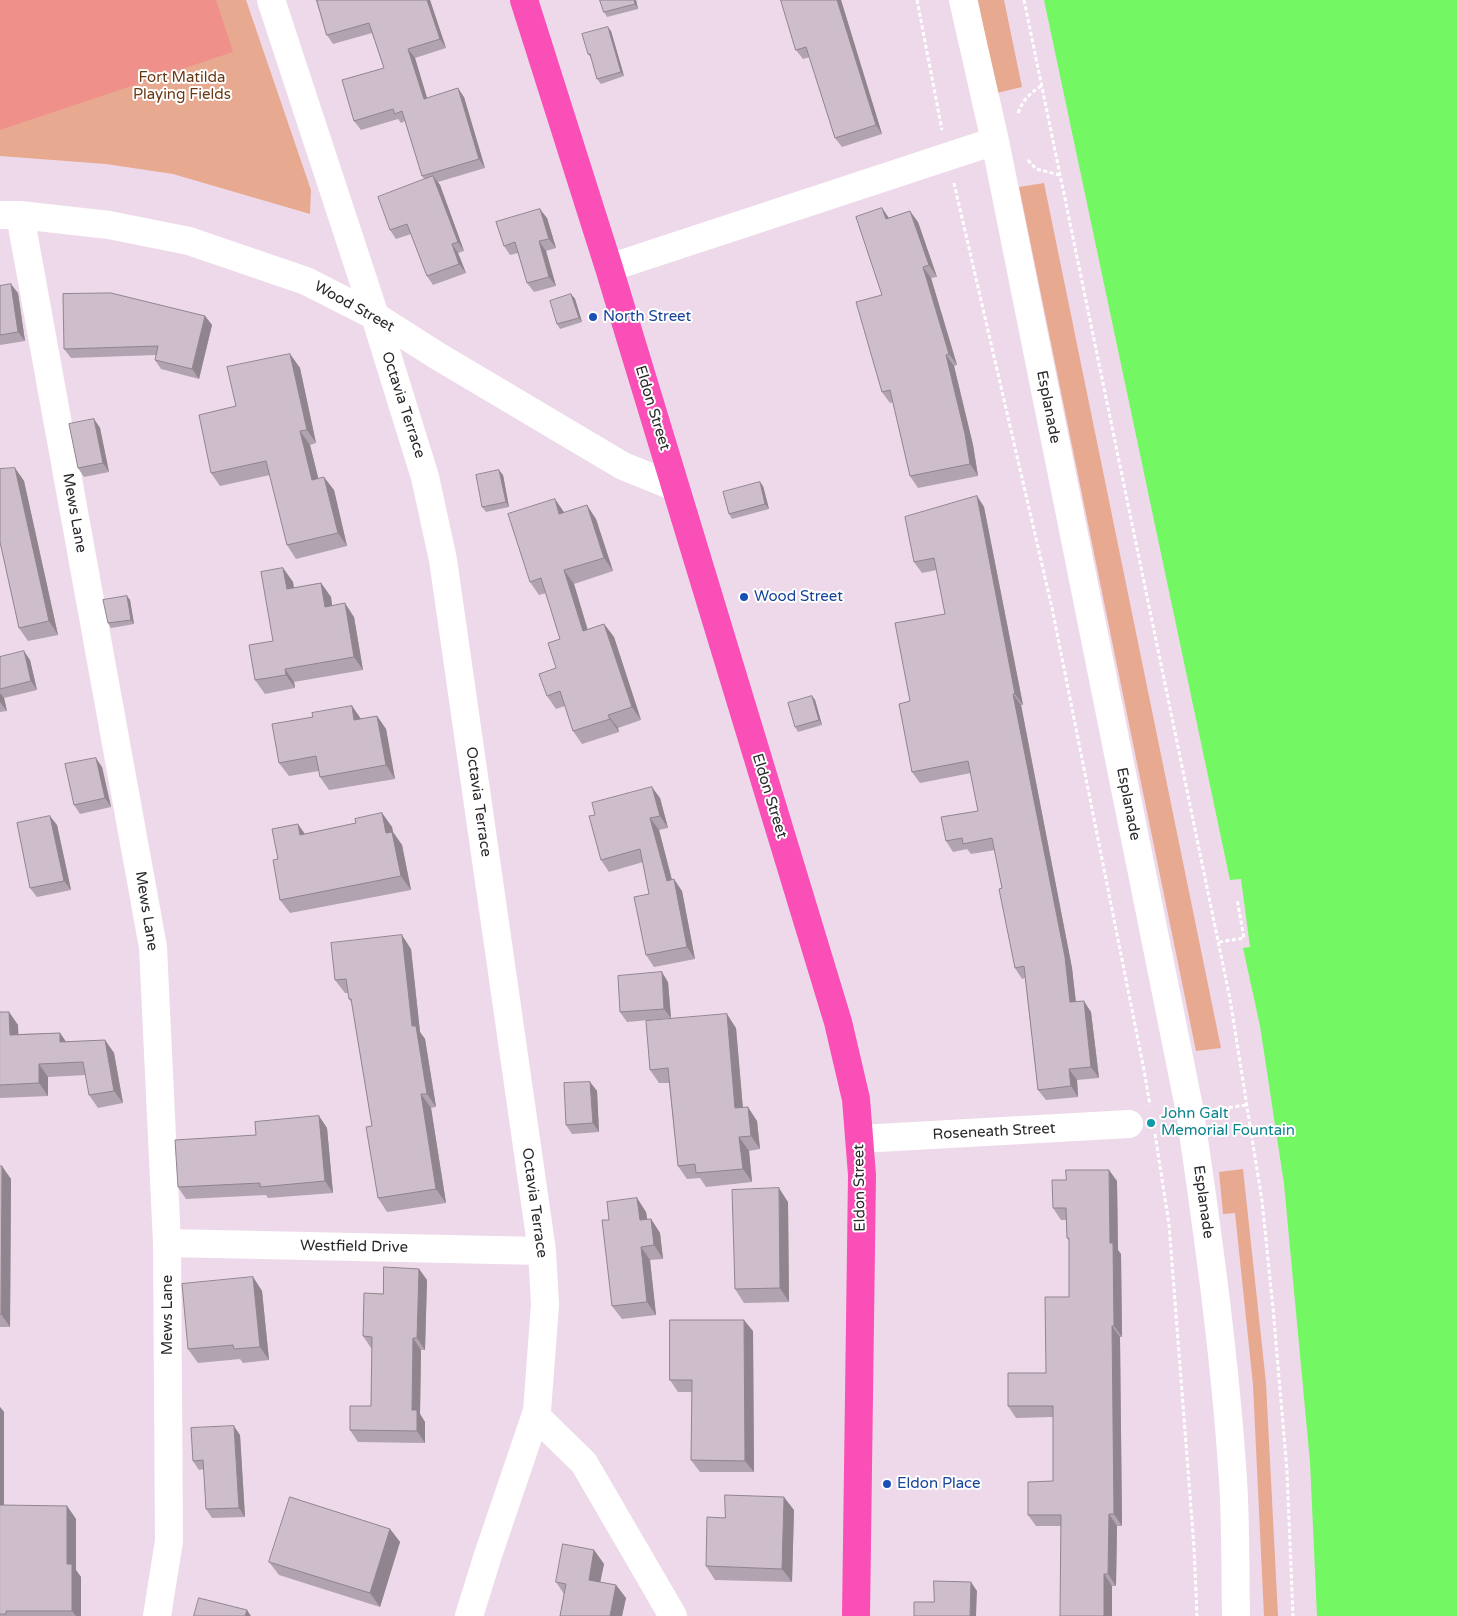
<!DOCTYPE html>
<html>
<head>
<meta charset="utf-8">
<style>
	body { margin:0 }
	canvas { display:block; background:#edd9e9 }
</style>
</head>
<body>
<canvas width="1457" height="1616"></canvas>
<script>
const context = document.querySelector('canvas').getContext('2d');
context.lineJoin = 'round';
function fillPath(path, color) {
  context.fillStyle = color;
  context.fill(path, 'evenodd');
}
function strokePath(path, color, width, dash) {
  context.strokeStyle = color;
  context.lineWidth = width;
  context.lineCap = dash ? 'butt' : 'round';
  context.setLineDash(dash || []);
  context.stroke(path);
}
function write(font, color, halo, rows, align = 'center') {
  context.font = font + ' "Varela Round",sans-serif';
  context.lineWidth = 4;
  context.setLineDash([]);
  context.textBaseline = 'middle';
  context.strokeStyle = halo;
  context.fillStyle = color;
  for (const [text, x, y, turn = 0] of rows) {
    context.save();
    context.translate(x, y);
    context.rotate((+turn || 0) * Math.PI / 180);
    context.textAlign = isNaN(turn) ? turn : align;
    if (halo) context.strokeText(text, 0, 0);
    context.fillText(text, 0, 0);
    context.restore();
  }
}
fillPath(new Path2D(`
	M0,0h246l65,190 -1,24 -137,-40 -67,-10 -106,-8z
	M978,0h26l18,87 -25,6z
	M1044,183l177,865 -25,3 -177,-864z
	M1243,1169l23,214 12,233h-14l-11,-231 -18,-172 -12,1 -4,-42z`), '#e8a991');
fillPath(new Path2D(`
	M0,0h216l17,52 -233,78z`), '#f0908b');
fillPath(new Path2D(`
	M1044,0h413v1616h-140l-7,-154 -26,-278 -24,-158 -17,-78 7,-1 -9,-68 -11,1z`), '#73f863');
strokePath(new Path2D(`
	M917,0l25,130
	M1024,0l206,999 32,202 11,107 14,163 6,145
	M1018,113c5,-13 11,-19 23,-27
	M1028,160l8,9 24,6
	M954,183l98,425 92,462 6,35
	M1219,942l25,-4 -7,-39
	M1216,1109l32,-4
	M1155,1134l14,90 25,323 3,69`), '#fff', 3, [4, 2.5]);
strokePath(new Path2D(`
	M271,0l104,316 50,161 18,83 99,691 3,54 -8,106 -49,144 -19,61
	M963,0l32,141 195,971c18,122 35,245 43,368 3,45 2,91 3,136
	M0,215h20l89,10 80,16 117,40 69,35 61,39 187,111 52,21
	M20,215l133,732 14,296 2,298 -12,75
	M609,268l386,-127
	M860,1139l269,-15
	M167,1243l375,8
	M536,1416l48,47 89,153`), '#fff', 28);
strokePath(new Path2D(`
	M524,0l85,268 229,754 18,77 6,76 -6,441`), '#fb4fb8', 28);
fillPath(new Path2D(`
	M316,0h114l16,48 -31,10 12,40 37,-1 21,71 -47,14 2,3 24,66 -6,2 8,20 -33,12 -6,-9 -16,-42 -15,5 -6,-9 35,-50 -3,-4 -17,-55 -4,2 -3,-4 -37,11 -7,-9 30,-53 -12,-35 -39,11 -6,-9z
	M600,0h36l2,9 -31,8 -3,-5z
	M781,0h60l41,134 -40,13 -7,-9 -25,-81 -7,2 -7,-9z
	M611,31l13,45 -23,8 -4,-5 -5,-20 -4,-5z
	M882,208l7,10 29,4 19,55 -6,1 26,87 -3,1 19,79 5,31 -60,12 -8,-12 -17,-74 -3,1 -8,-11z
	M547,218l9,30 -10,3 10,35 -22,6 -7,-9 -9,-30 -8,2 -6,-9z
	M0,286l18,7 7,48 -25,4z
	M571,294l4,5 7,23 -22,7 -3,-5z
	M205,316l7,9 -13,54 -38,-10 -6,-9 1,-5 -85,3 -7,-9z
	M290,354l10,14 16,75 -6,2 8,33 16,12 13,56 -51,13 -9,-14 -17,-70 -50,11 -9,-13z
	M94,419l6,9 9,44 -25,5 -6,-9z
	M15,468l9,13 34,154 -30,6 -9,-13z
	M503,475l6,32 -23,5 -4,-5z
	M763,486l6,23 -37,10 -3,-5z
	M977,496l7,11 39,198h-2l51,263 4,34 15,10 8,66 -22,2 1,17 -32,3 -8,-10 -13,-112 -3,1 -7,-11 -13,-80 -7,-38 -24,4 -4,-5 -14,3 -7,-11 32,-30 -7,-38 -51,10 -8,-11 -2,-71 35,-87 -8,-44 -15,3 -8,-11z
	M564,513l32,6 17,52 -39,13 14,46 16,-6 10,13 27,83 -23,8 1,4 -37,12 -9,-13 -8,-25 -9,3 -9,-13 9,-28 4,-29 -14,-46 -7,2 -9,-13z
	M283,568l10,14 1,6 27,-5 10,14 1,9 22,11 9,53 -69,12 1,6 -30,6 -10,-14 18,-39z
	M127,596l3,4 4,24 -23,4 -3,-5z
	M0,657l30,3 7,30 -33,8 3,13 -7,1z
	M812,696l3,4 7,25 -24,7 -3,-5z
	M352,706l9,13 16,-3 9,13 9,50 -66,11 -9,-13 -1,-6 -30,5 -10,-13 34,-46z
	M102,767l9,40 -31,7 -6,-9z
	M660,798l8,30 -9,2 13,50 10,11 13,68 -41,8 -8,-12 3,-61 -6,-32 -34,10 -8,-12z
	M382,813l10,14 1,5 9,13 9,45 -121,23 -10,-13 -2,-41 27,-25 51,-11z
	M57,825l14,65 -34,7 -7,-9z
	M411,949l9,83 5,7 11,68 -5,1 15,95 -59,9 -9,-14 -6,-72 -20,-123 -3,-4 -1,-6h-3l-10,-13z
	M668,982l3,36 -44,4 -7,-10z
	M0,1012h9l9,13v9l42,-1 6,9 39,-2 9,13 9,50 -25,5 -9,-13 -3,-20 -38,2v19l-48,2z
	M736,1028l7,80 14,13 3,28 -11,2 3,31 -46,5 -6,-9 -13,1 -9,-13 -9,-83h-10l-9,-13z
	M590,1082l7,9 2,41 -27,2 -6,-9z
	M319,1116l8,12 6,65 -65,5 -2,-3 -80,4 -8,-12 78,-52z
	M0,1166l11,13 -1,148h-10z
	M1117,1181l1,69 3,4 1,83h-2l2,189h-5l-1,60h-4l-51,-60h-25l-8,-11 25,-34v-64l-37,1 -8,-12 38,-33 23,-76v-56l-2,-3 -1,-18h-5l-8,-12z
	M637,1198l9,14 1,8 4,-1 9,14 3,26 -13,1 6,55 -34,4 -10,-13 -3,-86z
	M788,1202l1,100 -45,1 -9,-14z
	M419,1269l8,11 -2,70h-4l-1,64 5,8v21l-67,-1 -8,-12 21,-24 1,-58h-1l-8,-12 20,-42z
	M253,1277l9,14 7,69 -26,3 -3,-4 -42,4 -10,-14z
	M753,1331l1,141h-54l-9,-12 1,-68h-14l-8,-12z
	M0,1407l4,5v94h63l9,13v51l5,7v39h-81z
	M240,1435l5,82 -33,1 -6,-9 -2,-40 -5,1 -6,-9z
	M794,1510l-2,72 -77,-2 -9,-14 19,-48z
	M390,1529l10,13 -20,65 -101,-32 -10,-13z
	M594,1550l10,14 -4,18 16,3 10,13 -4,18h-62l4,-22 -8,-12z`), '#b1a3af');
fillPath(new Path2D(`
	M427,0h3l16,48 -6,-9z
	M634,0h2l2,9 -3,-5z
	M837,0h4l41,134 -6,-9z
	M608,27l3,4 13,45 -3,-4z
	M408,49l7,9 15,50 -6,-9z
	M458,88l6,9 21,71 -6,-9z
	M433,176l7,9 24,66 -6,-9z
	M882,208l8,12 -4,-1z
	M540,209l7,9 9,30 -7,-9z
	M910,211l8,11 19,55 -8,-12z
	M539,241l7,10 10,35 -7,-9z
	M452,244l6,9 8,20 -7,-9z
	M923,267l8,11 26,87 -8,-11z
	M11,284l7,9 7,48 -7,-9z
	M571,294l4,5 7,23 -3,-4z
	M205,316l7,9 -13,54 -7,-10z
	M290,354l10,14 16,75 -9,-13z
	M946,355l8,11 19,79 5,31 -8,-12z
	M94,419l6,9 9,44 -6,-9z
	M300,431l10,14 12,48 -10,-13z
	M15,468l9,13 34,154 -9,-14z
	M499,470l4,5 6,32 -3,-5z
	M324,477l10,13 13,56 -9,-13z
	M760,482l3,4 6,23 -4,-5z
	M977,496l7,11 39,198 -8,-11z
	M555,499l9,13 5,16 -10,-14z
	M587,505l9,14 17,52 -9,-13z
	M283,568l10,14 3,21 -9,-14z
	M564,570l10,14 18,61 -9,-14z
	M321,583l10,14 3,23 -9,-13z
	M127,596l3,4 4,24 -3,-4z
	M345,603l9,14 9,53 -9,-13z
	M604,624l10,13 27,83 -9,-13z
	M24,651l6,9 7,30 -6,-9z
	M285,669l9,13 1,6 -9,-13z
	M0,693l4,5 3,13 -7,-9z
	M1013,694l8,11 51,263 5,45 -7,-11z
	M812,696l3,4 7,25 -3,-5z
	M352,706l9,13 -7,1z
	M608,715l10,13 1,4 -9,-13z
	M377,716l9,13 9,50 -9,-14z
	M96,758l6,9 9,40 -6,-9z
	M652,787l8,11 8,30 -8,-12z
	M382,813l10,14 1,5 9,13 9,45 -10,-14 -15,-43z
	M50,816l7,9 14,65 -7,-9z
	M650,818l9,12 16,62 -8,-11z
	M298,824l9,13 -7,-2z
	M674,879l8,12 13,68 -8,-12z
	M402,935l9,14 9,83 5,7 11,68 -9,-13 -15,-68z
	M662,972l6,10 3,36 -7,-9z
	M1084,1001l7,11 8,66 -8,-11z
	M9,1012l9,13 1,22 -9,-12z
	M727,1014l9,14 8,94 -9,-14z
	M60,1033l9,13 -9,-4z
	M105,1040l9,13 9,50 -9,-12z
	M39,1064l9,13v19l-9,-13z
	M1069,1069l8,11 1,17 -7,-11z
	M590,1082l7,9 2,41 -6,-9z
	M421,1094l10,14 15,95 -10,-14z
	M748,1107l9,14 3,28 -9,-13z
	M319,1116l8,12 6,65 -8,-12z
	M739,1137l10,14 3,31 -9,-13z
	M2,1166l9,13 -1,148 -9,-13z
	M1109,1170l8,11 1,69 3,4 1,83 -8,-11 -4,-83z
	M779,1188l9,14 1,100 -9,-14z
	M637,1198l9,14 4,22 -10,-14z
	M651,1219l9,14 3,26 -9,-14z
	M641,1247l9,13 6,55 -9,-13z
	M419,1269l8,11 -2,70 -8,-12z
	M253,1277l9,14 7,69 -9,-13z
	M744,1320l9,11 1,141 -9,-11z
	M1112,1326l8,11 2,189 -8,-12z
	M413,1338l8,12 -1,64 5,8v21l-8,-12 -5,-21z
	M0,1407l4,5v106l-4,-5z
	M234,1426l6,9 5,82 -6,-9z
	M784,1497l10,13 -2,72 -10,-13z
	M67,1506l9,13v51l5,7v39h-5l-4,-5 -5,-47z
	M1109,1514l8,12 -1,60 -8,-12z
	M390,1529l10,13 -20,65 -10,-14z
	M594,1550l10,14 -6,29 -9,-13z
	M1104,1574l8,12v30h-8z
	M971,1582l6,9 -1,25h-6z
	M616,1585l10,13 -4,18h-12z
	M247,1610l4,6h-6z`), '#90858e');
const building = new Path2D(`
	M317,0h110l13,39 -32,10 16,50 34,-11 21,71 -57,17 -20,-65 -7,3 -2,-5 -39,12 -12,-41 42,-12 -15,-45 -42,12z
	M600,0h34l1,4 -31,8z
	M781,0h56l39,125 -41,13 -29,-91 -10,3z
	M608,27l13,45 -24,7 -7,-25h-2l-6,-20z
	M433,176l25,66 -6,2 7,20 -32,12 -20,-52 -17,6 -12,-33z
	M882,208l4,11 24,-8 19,54 -6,2 26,87 -3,1 19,79 5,30 -60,12 -20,-86 -8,2 -26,-90 26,-7 -26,-78z
	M540,209l9,30 -10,2 10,36 -22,6 -12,-41 -11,4 -8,-24z
	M11,284l7,48 -18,3v-49z
	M111,293l94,23 -13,53 -37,-9 3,-14 -94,3 -1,-55z
	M571,294l8,24 -22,6 -7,-23z
	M290,354l17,76 -7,1 12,49 12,-3 14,56 -51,12 -21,-84 -55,12 -12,-58 37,-9 -9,-39z
	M94,419l9,44 -25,5 -9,-44z
	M15,468l34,153 -30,7 -19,-86v-73z
	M499,470l7,32 -24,5 -6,-32z
	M760,482l5,22 -36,10 -6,-22z
	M977,496l38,198h-2l52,263 5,45 14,-1 7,66 -22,2 2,17 -33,4 -14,-124 -9,2 -16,-79 3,-1 -10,-50 -29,6 -1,-6 -16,3 -5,-24 37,-6 -10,-50 -56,11 -13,-68 11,-3 -15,-78 50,-9 -11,-56 -20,4 -9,-45z
	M555,499l4,15 28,-9 17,53 -40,12 19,61 21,-7 28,83 -24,8 2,4 -37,12 -13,-40 -13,5 -8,-22 17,-6 -8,-25 12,-4 -19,-61 -11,4 -22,-68z
	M283,568l4,21 34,-6 4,24 20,-4 9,54 -69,12 1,6 -31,5 -6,-35 24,-4 -12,-69z
	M127,596l4,24 -23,3 -5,-23z
	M24,651l7,30 -31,8v-32z
	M812,696l7,24 -24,7 -7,-24z
	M352,706l2,14 23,-4 9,49 -66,12 -4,-21 -37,7 -7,-39 41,-7 -1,-4z
	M96,758l9,40 -31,7 -9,-41z
	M652,787l8,29 -10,2 17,63 7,-2 13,68 -41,8 -12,-58 15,-3 -9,-45 -39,11 -12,-44 6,-1 -3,-12z
	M382,813l4,20 6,-1 9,44 -121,24 -7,-40 5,-1 -6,-30 26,-5 2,11 56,-12 -1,-4z
	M50,816l14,65 -34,7 -13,-65z
	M402,935l10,91h4l11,68h-6l15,95 -58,9 -12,-71 6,-1 -21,-127h-2l-3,-20 -11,1 -4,-37z
	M662,972l2,37 -44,3 -2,-36z
	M0,1012h9l1,23 50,-2v9l45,-2 9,51 -25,4 -6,-33 -44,2v19l-39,2z
	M727,1014l8,94 13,-1 3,29 -12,1 4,32 -47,4 -1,-9 -17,2 -10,-98 -18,2 -4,-49z
	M590,1082l3,41 -27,2 -2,-42z
	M319,1116l6,65 -65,6v-4l-82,4 -3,-47 81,-5 -1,-13z
	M0,1166h2l-1,148h-1z
	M1066,1170h43l1,73h3l1,83h-2l2,188h-5l-1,60h-4v42h-44l1,-101h-33v-33l25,-1v-75h-45v-33h38l-1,-76h24v-59h-2l-1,-30h-13l-1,-28h14z
	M779,1188l1,100 -45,1 -3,-99z
	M637,1198l3,22 11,-1 3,26 -13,2 6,55 -35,4 -10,-86h7l-2,-18z
	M384,1267l35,2 -2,69h-4l-1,72h5v21l-67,-1v-24h21l1,-69 -9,-1 1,-43 19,1z
	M253,1277l7,70 -26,2 -1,-4 -45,4 -6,-65z
	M670,1320h74l1,141 -54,-1 1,-80h-22z
	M234,1426l5,82 -33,1 -3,-49 -10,1 -2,-33z
	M725,1495l59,2 -2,72 -76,-3 1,-49 18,1z
	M290,1497l100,32 -20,64 -101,-31z
	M0,1505l67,1v58h5v47h-66v3h-6z
	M563,1544l31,6 -5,30 27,5 -6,31h-50l6,-32 -10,-2z
	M934,1581l37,1 -1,34h-56v-14h20z
	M199,1598l48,12 -2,6h-51z`);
fillPath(building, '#cebecb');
strokePath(building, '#90858e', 1);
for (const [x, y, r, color] of [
	[593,317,5,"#1a4fb4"],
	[744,597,5,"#1a4fb4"],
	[1151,1123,5,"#0f9aa8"],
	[887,1484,5,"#1a4fb4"]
]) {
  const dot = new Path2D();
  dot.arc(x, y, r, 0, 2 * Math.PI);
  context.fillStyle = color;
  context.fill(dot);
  strokePath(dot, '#fff', 2);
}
write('15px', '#6b3814', '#fff', [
	["Fort Matilda",182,78],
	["Playing Fields",182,95]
]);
write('15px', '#292929', '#fff', [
	["Wood Street",354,307,29],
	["Octavia Terrace",403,405,72],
	["Esplanade",1048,407,79],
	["Eldon Street",652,408,73],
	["Mews Lane",74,513,80],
	["Eldon Street",769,796,73],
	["Octavia Terrace",478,802,82],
	["Esplanade",1128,804,79],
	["Mews Lane",146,911,81],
	["Roseneath Street",994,1132,-3],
	["Eldon Street",860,1188,-91],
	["Esplanade",1203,1202,82],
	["Octavia Terrace",534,1203,82],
	["Westfield Drive",354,1247,1],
	["Mews Lane",168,1315,-90]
]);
write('15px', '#164399', '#fff', [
	["North Street",603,317],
	["Wood Street",754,597],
	["Eldon Place",897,1484]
], 'left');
write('15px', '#0d838f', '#fff', [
	["John Galt",1161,1114],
	["Memorial Fountain",1161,1131]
], 'left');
</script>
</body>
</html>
